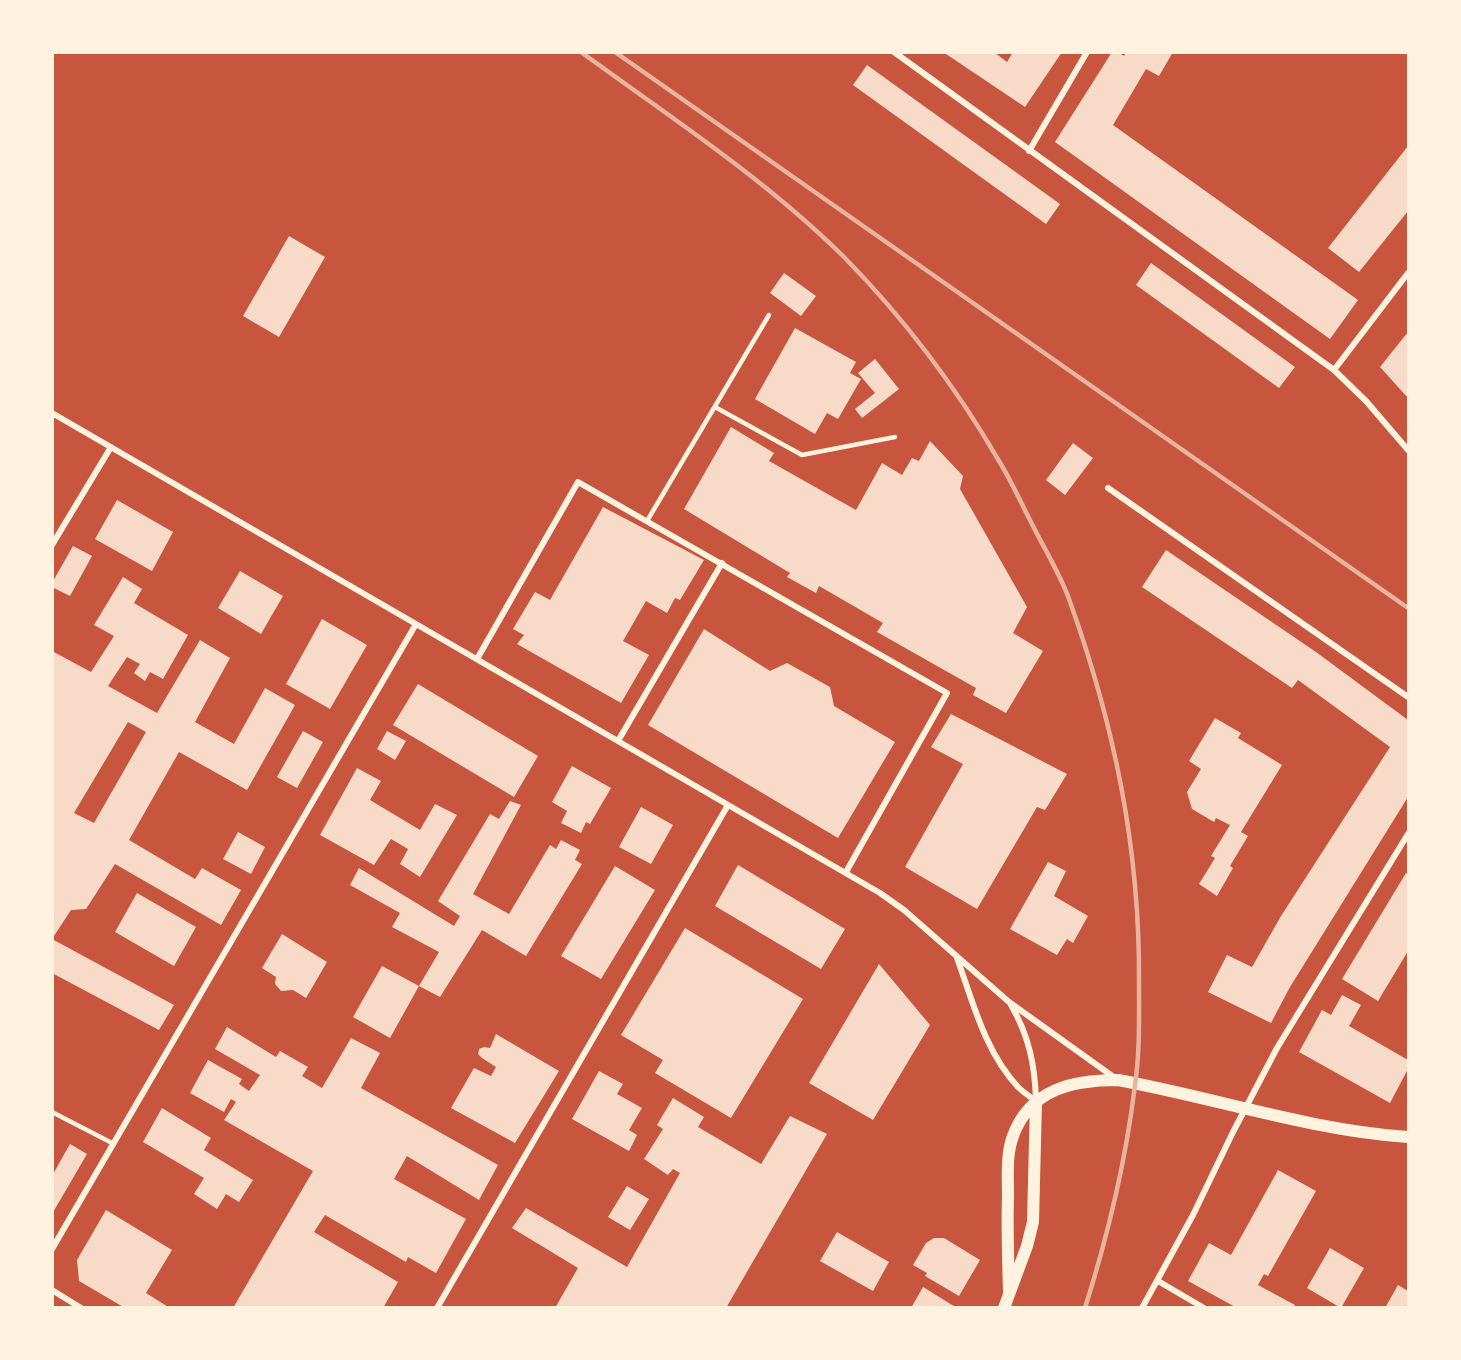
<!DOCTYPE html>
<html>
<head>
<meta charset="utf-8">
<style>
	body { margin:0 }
	#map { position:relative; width:1461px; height:1360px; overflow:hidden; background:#c8553d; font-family:Figtree,sans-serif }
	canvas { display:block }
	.frame { position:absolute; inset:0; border:54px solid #fff3e0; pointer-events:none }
</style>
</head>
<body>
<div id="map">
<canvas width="1461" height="1360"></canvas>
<div class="frame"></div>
</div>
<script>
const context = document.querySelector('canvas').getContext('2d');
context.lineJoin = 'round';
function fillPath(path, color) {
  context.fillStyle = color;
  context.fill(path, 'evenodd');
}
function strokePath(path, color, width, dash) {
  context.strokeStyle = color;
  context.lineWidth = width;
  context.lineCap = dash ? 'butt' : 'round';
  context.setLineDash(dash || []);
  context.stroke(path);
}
fillPath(new Path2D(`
	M943,52h51l13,10 6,-10h49l-37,55z
	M1112,52h6l6,4 2,-4h47l-14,24 -13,-7 -33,56 245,175 -28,39 -275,-197z
	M867,65l193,139 -14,20 -193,-139z
	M1408,146v65l-49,61 -31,-24z
	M289,236l36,21 -46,80 -36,-21z
	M1151,263l144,104 -16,21 -143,-103z
	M784,273l32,23 -15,20 -31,-23z
	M795,328l61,34 -6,11 11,6 -23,40 -11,-6 -12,21 -60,-35z
	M1408,332v66l-28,-31z
	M875,359l24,30 -37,29 -7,-9 20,-16 -17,-20z
	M731,427l43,26 -5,8 87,49 26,-47 20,12 10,-17 7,3 11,-20 33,35 -3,13 67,118 -14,26 30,18 -37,62 -33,-18 3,-7 -99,-56 6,-9 -64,-37 -3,7 -29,-16 3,-4 -106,-64z
	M1073,443l20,15 -28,37 -19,-15z
	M117,500l56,32 -21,39 -57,-32z
	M603,507l101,53 -24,40 -5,-2 -8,15 -21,-12 -23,40 26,14 -28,48 -104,-59 7,-9 -11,-6 22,-37 15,8z
	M73,546l19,10 -22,40 -18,-9v-4z
	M1166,550l150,102 92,68v77l-118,190 -19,36 -63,-31 19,-37 25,12 29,-51 109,-169 -92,-67 -6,8 -150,-101z
	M240,571l43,25 -22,38 -43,-26z
	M123,577l19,12 -8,14 54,32 -25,44 -13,-7 -5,9 -11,-8 6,-9 -13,-7 -19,29 49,27 43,-73 30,18 -35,64 39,22 31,-56 30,17 -48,85 -68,-38 -50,88 66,39 7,-11 39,22 -20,35 -106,-61 -29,45 -15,1 -19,29v-288l39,21 23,-36 -20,-11zM128,722l18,10 -52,91 -20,-10z
	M322,619l45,26 -37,64 -44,-25z
	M704,629l66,42 17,-8 43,24 4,19 61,36 -57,96 -190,-113z
	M418,684l120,72 -24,41 -121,-72z
	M951,714l116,60 -22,36 -8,-3 -60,102 -72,-42 58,-103 -32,-17z
	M1215,718l26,15 -3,5 44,27 -41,67 7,4 -18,30 3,2 -16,28 -18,-12 16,-26 -4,-2 19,-31 -14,-7 -2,4 -22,-13 -5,-17 14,-23 -12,-8z
	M303,731l20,11 -26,46 -20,-11z
	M387,731l19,10 -11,19 -18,-11z
	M572,766l39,22 -21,36 -4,-2 -5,11 -20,-10 6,-12 -15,-9z
	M357,768l24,13 -11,19 50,30 15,-26 22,11 -37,62 -20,-13 8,-15 -17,-10 -17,26 -54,-30z
	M510,801l11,4 -48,89 36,20 41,-69 6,4 5,-9 19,10 -5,10 7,4 -56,92 -44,-26 -42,67 -21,-11 20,-34 -47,-25 8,-14 -50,-28 9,-17 95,58 6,-10 -22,-15 52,-87 9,5z
	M641,807l32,18 -22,39 -32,-17z
	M238,832l27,15 -14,27 -28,-15z
	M1048,862l18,9 -12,25 34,20 -15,27 -6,-4 -10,16 -47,-26z
	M738,865l107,64 -24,40 -106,-63z
	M615,866l40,24 -54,89 -40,-23z
	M1406,873l2,2v76l-30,50 -36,-22z
	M137,893l59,34 -22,39 -59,-34z
	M685,928l118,71 -72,119 -76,-45 8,-13 -42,-25z
	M282,934l45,28 -21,36 -13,-8 -12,1 -6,-7 1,-7 -14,-9z
	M52,939l122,66 -15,25 -107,-57z
	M879,964l51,61 -57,95 -64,-37z
	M382,966l37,20 -29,52 -37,-21z
	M1342,995l19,10 -12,21 59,34v9l-18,34 -91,-51 23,-42 9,5z
	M227,1027l49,30 4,-6 28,16 -6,9 20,12 29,-50 29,15 -19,35 137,77 -19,35 -72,-44 -13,23 72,40 -30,54 -28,-16 -2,5 -81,-47 -11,17 84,50 -15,26h-150l80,-137 -89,-51 12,-18 -5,-3 -7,13 -34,-19 18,-33 34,19 -3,5 10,7 11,-16 -45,-26z
	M496,1034l63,37 -44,72 -64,-35 23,-40 17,8 5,-9 -14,-9 -4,-4 1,-5 5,-2 6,1z
	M599,1071l24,13 -6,10 25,14 -13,22 8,5 -8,16 -57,-32z
	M673,1098l31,19 -6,10 63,37 29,-48 37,18 -101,174h-171l23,-40 -66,-40 14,-20 101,59 53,-94 -7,-4 -5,6 -24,-16 19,-30 -6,-4z
	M162,1108l49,30 -7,12 49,30 -14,22 -13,-8 -9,15 -23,-15 10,-16 -61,-36z
	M70,1144l17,10 -35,60v-38z
	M1278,1170l38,21 -48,85 -4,-2 -6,11 37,20 -2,3h-56l-49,-27 21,-38 22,12z
	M627,1186l22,13 -19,31 -22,-13z
	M106,1210l66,40 -26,43 24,15h-45l-46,-27 -2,-21z
	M837,1232l52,30 -16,29 -53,-30z
	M934,1238h10l36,22 -21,36 -34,-20 2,-3 -14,-8 13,-22z
	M1330,1248l34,20 -23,40 -34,-20z
	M1398,1285l10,6v17h-23z
	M923,1287l34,21h-46z`), '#f7dbc8');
strokePath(new Path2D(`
	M715,407l87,48 93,-18
	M647,521l122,-206
	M52,1112l62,32`), '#fff3e0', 4.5);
strokePath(new Path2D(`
	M894,52l440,318 32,31 42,49
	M1029,151l58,-99
	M1334,370l74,-97
	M52,413l828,480 24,17 105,92 106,76
	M1108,488l300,209
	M52,545l59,-98
	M477,659l101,-177 369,211 -101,179
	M618,741l104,-178
	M957,958c16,44 28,94 61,129 5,5 12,10 18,14
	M1011,1005c18,31 24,60 25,96
	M52,1249l364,-625
	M1158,1281l46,27
	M52,1290l29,18
	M437,1308l291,-503
	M1142,1308l51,-93 40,-83 44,-84 131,-214`), '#fff3e0', 6);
strokePath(new Path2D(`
	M1009,1292c-1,-32 -2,-64 -1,-96 0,-19 -2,-42 5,-60 17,-47 60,-56 105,-56 98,18 191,50 290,57
	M1004,1308l23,-62 6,-24 3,-121`), '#fff3e0', 12);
strokePath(new Path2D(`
	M581,52c89,65 183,126 262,204 60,61 113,131 156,205 13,21 23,44 34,65 12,24 27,48 36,73 45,125 71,249 70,383 0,34 1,69 -4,103 -9,75 -27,150 -50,223
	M615,52l793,556`), '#e9b49f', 4.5);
</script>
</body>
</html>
